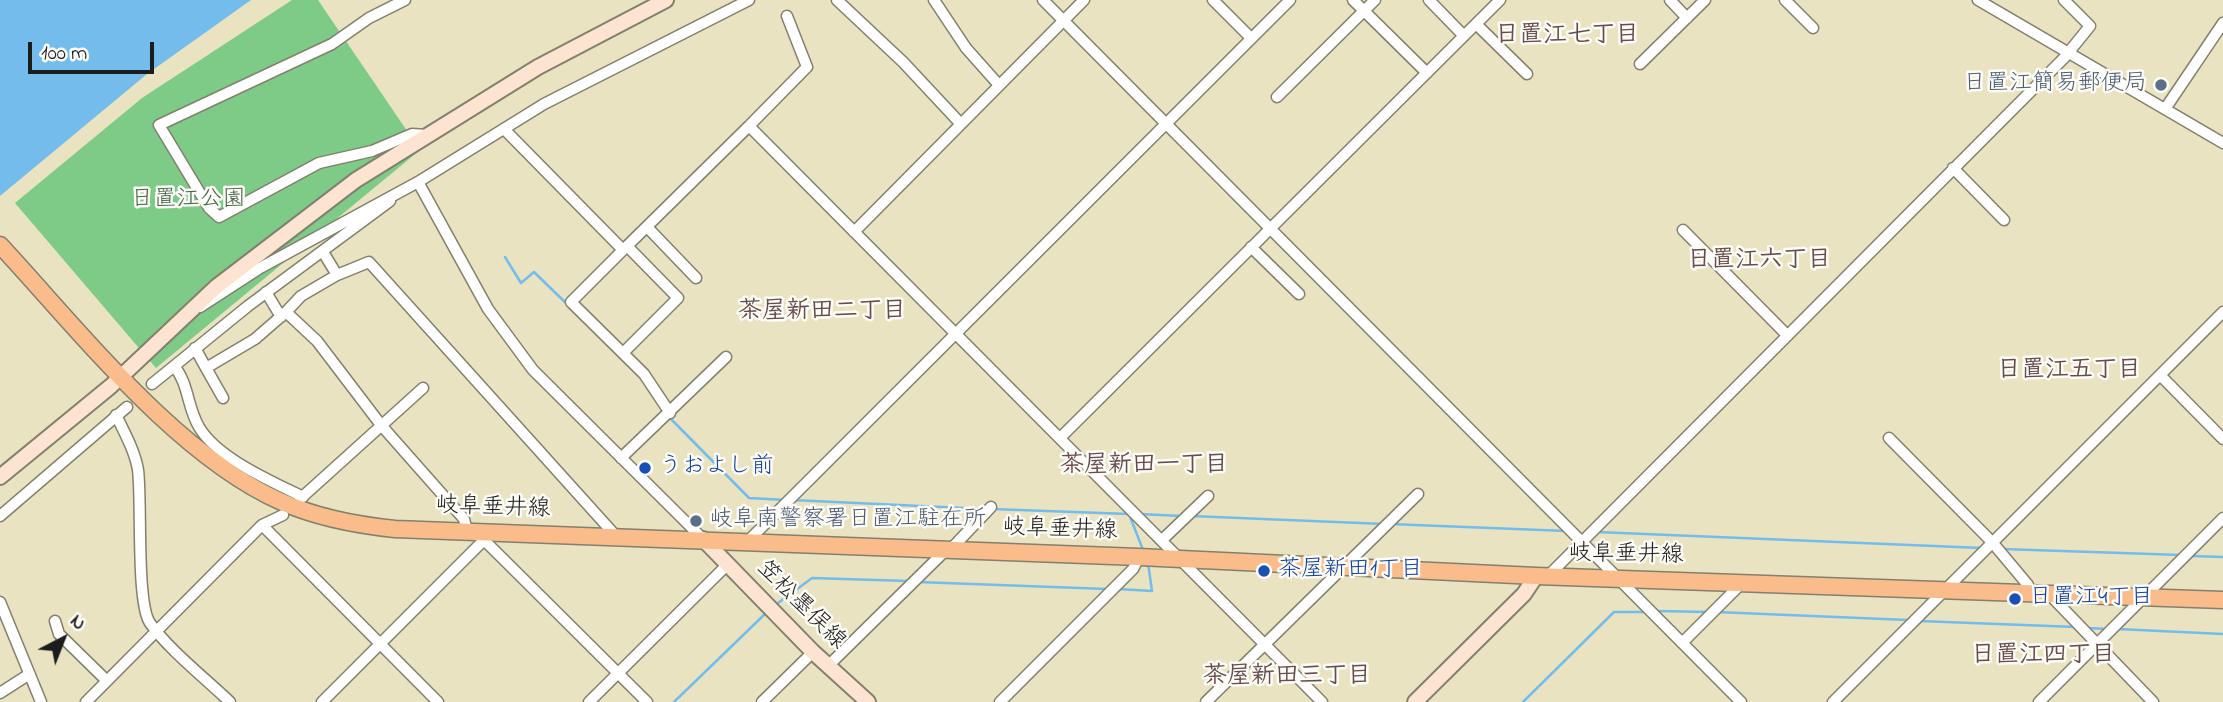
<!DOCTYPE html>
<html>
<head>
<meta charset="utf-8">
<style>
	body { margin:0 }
	#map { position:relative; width:2223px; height:702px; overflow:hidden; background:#e9e3c1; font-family:"Indie Flower",sans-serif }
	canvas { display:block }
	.north { position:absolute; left:28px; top:604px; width:70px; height:70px; -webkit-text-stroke:5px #fdfcf7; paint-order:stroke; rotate:42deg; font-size:19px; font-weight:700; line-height:28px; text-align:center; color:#1c1c1c }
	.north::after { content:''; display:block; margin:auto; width:24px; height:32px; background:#1c1c1c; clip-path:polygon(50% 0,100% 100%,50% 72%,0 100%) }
	.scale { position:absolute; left:28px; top:42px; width:126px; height:32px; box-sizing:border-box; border:4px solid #1c1c1c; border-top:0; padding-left:9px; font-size:21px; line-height:24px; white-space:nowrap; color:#1c1c1c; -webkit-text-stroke:5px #fdfcf7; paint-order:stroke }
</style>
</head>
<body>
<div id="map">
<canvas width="2223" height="702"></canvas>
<div class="north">N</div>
<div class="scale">100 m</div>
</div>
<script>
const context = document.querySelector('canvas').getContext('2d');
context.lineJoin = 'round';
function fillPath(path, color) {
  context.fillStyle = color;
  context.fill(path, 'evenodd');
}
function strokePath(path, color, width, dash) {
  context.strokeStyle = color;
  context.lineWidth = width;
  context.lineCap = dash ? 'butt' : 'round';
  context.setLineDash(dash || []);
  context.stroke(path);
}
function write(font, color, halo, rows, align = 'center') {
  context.font = font + ' "Indie Flower","Klee One",sans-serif';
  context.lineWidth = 5;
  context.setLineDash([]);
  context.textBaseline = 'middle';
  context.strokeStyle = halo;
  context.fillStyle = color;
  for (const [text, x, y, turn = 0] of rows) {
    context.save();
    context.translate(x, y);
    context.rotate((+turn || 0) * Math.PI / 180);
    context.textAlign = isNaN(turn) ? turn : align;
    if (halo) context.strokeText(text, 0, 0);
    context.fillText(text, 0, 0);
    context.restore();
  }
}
fillPath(new Path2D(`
	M292,0h26l102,150 -264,218 -141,-165 127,-105z`), '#7eca87');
fillPath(new Path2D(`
	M0,0h251l-104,74 -147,122z`), '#73bcec');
strokePath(new Path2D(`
	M505,257l16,26 13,-11 35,34
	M669,417l80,81 37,2
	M792,500l193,9
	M992,509l137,5
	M1129,514l14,36
	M1139,514l42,2
	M1191,516l193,8
	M1390,524l176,7
	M1597,532l385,16
	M2002,549l179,6
	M2191,556l32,1
	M918,582l189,7
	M1118,589l34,2 -4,-28
	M774,606l38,-28 96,3
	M1656,611l53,1
	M1716,612l192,8
	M1919,621l157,6
	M2086,628l22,1
	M2118,629l105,5
	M674,702l92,-89
	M1523,702l91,-90h32`), '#73bcec', 2.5);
const street = new Path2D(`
	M405,0l-36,18 -37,26 -173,81 50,83 10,9 100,-54 53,-12 40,-17 14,1
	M837,0l66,62 57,61
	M934,0l32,48 32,36
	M1043,0l698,702
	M1213,0l38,38
	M1353,0l74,73
	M1429,0l35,36
	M1670,0l17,18
	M1785,0l28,28
	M1978,0l245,143
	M1476,24l51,50
	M1640,64l65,-64
	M1277,97l98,-97
	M2165,109l58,-86
	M749,126l58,-59 -20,-51
	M504,129l119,121 126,-124 573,576
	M1953,168l51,52
	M418,182l70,127 45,61 170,169
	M647,227l49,51
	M1683,230l104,105
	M854,232l230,-232
	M1251,247l48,47
	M623,250l-52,52 73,72 26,39
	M323,252l14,23 -36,21 -15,16 31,29 64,84 83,94 3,12
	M337,275l32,-13 246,273
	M266,292l15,25
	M200,307l60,-39 158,-86 126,-78 205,-104
	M195,348l11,20 49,-29 31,-27
	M623,353l55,-55 -51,-52
	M174,366c15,18 13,41 25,61 18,31 72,54 104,70
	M206,368l17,30
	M2160,375l63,64
	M152,384l96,-78 142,-105
	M116,415c8,17 19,36 22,55 4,30 -2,133 12,153 18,26 56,56 80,79
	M1060,438l440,-438
	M1889,438l103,104 36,43 2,8
	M621,458l105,-101
	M300,499l123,-111
	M0,516l127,-109
	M262,525l176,177
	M486,533l-2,7 163,162
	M1162,540l46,-44
	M748,541l542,-541
	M950,550l41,-43
	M1547,577l517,-519 26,-32 -26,-26
	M2049,594l104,108
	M0,602l41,100
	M55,621l4,13 48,47
	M1682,643l59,-59
	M828,666l118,-116
	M0,693l28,-18
	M86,702l176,-177 21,-10
	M322,702l162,-162
	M589,702l138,-137
	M762,702l51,-50
	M1000,702l133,-133 6,-12
	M1206,702l212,-208
	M1833,702l390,-390
	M2039,702l184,-184`);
const secondary = new Path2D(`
	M0,477l111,-91 105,-99 140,-107 182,-113 128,-67
	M703,539l110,113 55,50
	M1415,702l109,-108 12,-18`);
const primary = new Path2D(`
	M0,245c78,84 177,211 282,257 36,16 74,23 113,27l744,28 397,19 687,24`);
strokePath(street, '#82806e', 13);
strokePath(secondary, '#82806e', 18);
strokePath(primary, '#82806e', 19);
strokePath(street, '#fff', 10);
strokePath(secondary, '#fde4d0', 14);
strokePath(primary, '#f9bc8a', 16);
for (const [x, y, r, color] of [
	[2161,85,7,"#5c6f8a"],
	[645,468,7,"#1a4fb4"],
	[696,521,7,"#5c6f8a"],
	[1264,571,7,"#1a4fb4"],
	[2015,599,7,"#1a4fb4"]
]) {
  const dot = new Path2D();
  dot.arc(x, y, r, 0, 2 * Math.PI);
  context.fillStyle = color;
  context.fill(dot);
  strokePath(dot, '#fdfcf7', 2.5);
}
write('23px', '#4e5e75', '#fdfcf7', [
	["日置江簡易郵便局",2147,85],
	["岐阜南警察署日置江駐在所",710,521,"left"]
], 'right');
write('23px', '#436247', '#fdfcf7', [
	["日置江公園",188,201]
]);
write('23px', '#164399', '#fdfcf7', [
	["うおよし前",659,468],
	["茶屋新田1丁目",1278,571],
	["日置江4丁目",2029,599]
], 'left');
write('23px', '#1c1c1c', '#fdfcf7', [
	["岐阜垂井線",493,509,2],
	["岐阜垂井線",1060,531,2],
	["岐阜垂井線",1626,556,1],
	["笠松墨俣線",800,606,45]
]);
write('bold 24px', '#664c4a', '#fdfcf7', [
	["日置江七丁目",1567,37],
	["日置江六丁目",1759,262],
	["茶屋新田二丁目",822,313],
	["日置江五丁目",2069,372],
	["茶屋新田一丁目",1144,467],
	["日置江四丁目",2043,657],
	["茶屋新田三丁目",1287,678]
]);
</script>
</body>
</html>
